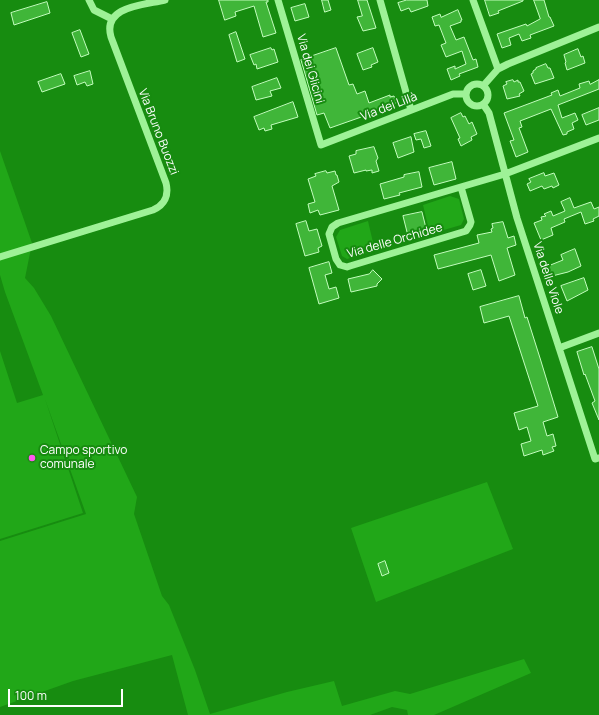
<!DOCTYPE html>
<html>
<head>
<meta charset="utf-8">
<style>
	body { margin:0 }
	#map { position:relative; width:599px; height:715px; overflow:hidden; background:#178c10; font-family:Manrope,sans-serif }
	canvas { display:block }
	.scale { position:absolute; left:8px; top:689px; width:115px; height:18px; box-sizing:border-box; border:2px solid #fff; border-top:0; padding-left:5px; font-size:12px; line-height:14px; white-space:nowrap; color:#fff; -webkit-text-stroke:3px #178c10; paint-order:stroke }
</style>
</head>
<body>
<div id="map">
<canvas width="599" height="715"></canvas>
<div class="scale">100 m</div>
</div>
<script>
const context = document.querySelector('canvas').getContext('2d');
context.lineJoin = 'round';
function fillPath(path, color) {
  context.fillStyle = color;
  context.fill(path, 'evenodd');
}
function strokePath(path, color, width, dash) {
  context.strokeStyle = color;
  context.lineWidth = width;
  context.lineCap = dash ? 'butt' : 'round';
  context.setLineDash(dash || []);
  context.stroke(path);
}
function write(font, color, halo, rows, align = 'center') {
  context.font = font + ' Manrope,sans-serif';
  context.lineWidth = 4;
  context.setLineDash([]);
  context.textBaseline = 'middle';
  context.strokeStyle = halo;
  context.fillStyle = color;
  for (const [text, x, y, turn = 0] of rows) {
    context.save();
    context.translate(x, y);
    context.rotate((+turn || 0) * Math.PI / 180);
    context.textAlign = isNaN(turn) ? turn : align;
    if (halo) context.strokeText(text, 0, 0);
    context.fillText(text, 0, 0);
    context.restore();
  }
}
fillPath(new Path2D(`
	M0,151l32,92 -7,35 9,10 17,28 86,181 -3,17 28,82 7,9 26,65 15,44 77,-22 47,-11 8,25 53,-15 15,3 114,-35 7,14 -97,42h-26l-1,-5 -15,-3 -22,8h-182l-16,-60 -99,26 -73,26v-166l86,-27 -41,-115 38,114 -83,26v-188l17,52 26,-8 -38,-103 -5,-17z
	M450,196l9,3 5,20 -3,6 -31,9 -7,-29z
	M368,221l7,30 -28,8 -5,-3 -6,-19 4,-7z
	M487,482l26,67 -137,53 -25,-74z`), '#21a718');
const building = new Path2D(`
	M219,0h49v2h-2l10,31 -13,4 -9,-31 -19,6 1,4 -11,4z
	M322,0h6l3,10 -6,2z
	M358,0h9l9,28 -13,3 -6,-14 5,-1z
	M407,0h20l1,6 -17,6 -2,-4 -8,3 -3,-8z
	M485,0h38v1l-25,10 1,2 -9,3z
	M534,0h10l5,17h1l4,9 -24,9 1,3 -9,3 -3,-7 -10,4 2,7 -9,3 -5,-14 29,-10 1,2 13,-7z
	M47,2l3,11 -36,12 -3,-12z
	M305,4l4,13 -14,4 -4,-13z
	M458,10l4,10h-1v2l-11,4 6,14 8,-3 9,23 3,-1 2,8 -19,7 1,2 -9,4 -4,-11 8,-3v3l11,-5 -4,-13 -16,6 -5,-12 5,-2 -7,-18 -4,1 -3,-9 8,-3 1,3z
	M80,30l9,24 -8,3 -9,-24z
	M236,32l9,27 -8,3 -8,-27z
	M271,48l1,2 2,-1 4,13 -21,7 -1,-5 -2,1 -4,-10z
	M336,48l13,37 4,-1 4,10 8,-3 4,12 21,-8v2l4,-1 2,6 -2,3 -27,10 -37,13 -6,-15 -7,2 -16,-55z
	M373,48l5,14 -7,3 1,2 -9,3 -6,-16z
	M578,49l3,8 2,-1 2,7 -18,7 -2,-7 1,-1 -2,-7z
	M546,64l2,4h2l4,10 -19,6 -4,-10 2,-1v-2l3,-2v-1z
	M90,71l3,13 -6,2 -2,-4 -8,3 -3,-9z
	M61,74l4,10 -23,8 -4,-10z
	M277,78l4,10 -11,3 2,5 -16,4 -4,-13z
	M513,80l1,2 4,-2v2h2l4,9 -5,3 1,2 -13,3 -4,-13 4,-2 -1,-2z
	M599,80v9l-41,16 4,13 13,-5 3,7 -6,3 2,6 -7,3v2l-4,1 -12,-26 -31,12 2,6 -3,1 9,24 -12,5 -6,-16 4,-1 -10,-27 48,-18 -1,-2 7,-3 2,6 20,-8 -1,-4 10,-3 1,3z
	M293,102l5,15 -27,8 1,4 -7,2 -1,-3 -5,2 -5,-13z
	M599,108v12l-13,5 -4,-10z
	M461,113l2,4 2,-1 4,8 3,-2 5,12 -6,3 1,3 -11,6 -3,-7 2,-1 -9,-20z
	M426,131l5,15 -7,2 -3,-9 -5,1 -2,-6z
	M411,137l3,15 -16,6 -5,-15z
	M374,147l4,11 -2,3 3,10 -7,2v-3l-6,1v-1l-12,3 -5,-17 7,-2v-3z
	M452,162l4,17 -22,6 -5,-17z
	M326,171l1,2 8,-2 1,4h1l2,7 -7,4 7,24 -19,5 -2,-5 -8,3 -2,-9 7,-2 -7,-23 8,-3 -1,-2z
	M419,172l3,15 -23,6 1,2 -16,4 -4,-15 24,-7v-2z
	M544,173l1,3 9,-3 5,12 -6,3 -1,-2 -8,3 -2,-3 -12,5 -3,-7 4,-2 -2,-3z
	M570,198l4,10 17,-6 3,7 5,-2v9l-6,3 1,2 -9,3 -4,-12 -17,7 1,3 -14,6 2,7 -12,5 -7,-17 8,-3 -1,-3 5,-1 -2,-2 7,-3 2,5 12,-5 -4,-9z
	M422,212l5,20 -19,4 -5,-20z
	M306,221l3,10 8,-2 5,17 -4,2 1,4 -14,4 -9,-32z
	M503,222l5,16 6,-2 2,9 -9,3 8,27 -16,6 -8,-26 -53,14 -4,-14 45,-12 -2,-8 15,-3 -1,-3 2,-1 -1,-4z
	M575,249l6,17 -13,6 -16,4 -4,-10 15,-6 -2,-5z
	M329,262l3,11 -7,2 4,14 7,-2 3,11 -20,6 -10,-36z
	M373,270l9,9 -5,5v2l-26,6 -3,-13 21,-5z
	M481,270l5,16 -13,4 -5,-16z
	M584,278l4,12 -21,11 -6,-15z
	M519,296l6,22 2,-1 13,41 18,59 -15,5 4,14 6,-2 3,12 -4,1 2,4 -11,4 -1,-5 -18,6 -3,-12 10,-3 -4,-14 -8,3 -5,-17 24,-7 -29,-90 -25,7 -4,-16z
	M592,347l7,22v51l-7,-17 3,-2 -10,-27 -1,1 -7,-23z
	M385,561l4,12 -7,3 -4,-12z`);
fillPath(building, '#40b639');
strokePath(building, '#c3fdbe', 1);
strokePath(new Path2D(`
	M89,0l5,10 18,9
	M278,0l43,145 132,-51h13
	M380,0l31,110
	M473,0l25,69
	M466 95a11 11 0 1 1 22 0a11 11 0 1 1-22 0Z
	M483,86l15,-17 10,-5 91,-37
	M483,104l6,9 28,105 78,241 4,-1
	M461,187l10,35 -1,3 -4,6 -116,35 -3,1 -7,-2 -4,-6 -7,-25 3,-7 6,-4 167,-49 94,-36
	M0,257l153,-47c12,-5 16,-15 13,-27l-55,-146c-9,-31 33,-32 54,-37
	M559,348l40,-15`), '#9ef297', 7);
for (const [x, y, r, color] of [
	[32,458,4,"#ff58ef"]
]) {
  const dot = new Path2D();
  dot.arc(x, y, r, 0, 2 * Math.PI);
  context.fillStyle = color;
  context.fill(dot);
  strokePath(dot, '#178c10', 1.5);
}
write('12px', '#fff', '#178c10', [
	["Via dei Glicini",310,69,74],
	["Via dei Lillà",389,107,-21],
	["Via Bruno Buozzi",158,132,69],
	["Via delle Orchidee",395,241,-16],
	["Via delle Viole",548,278,72]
]);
write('12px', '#fff', '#178c10', [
	["Campo sportivo",40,451],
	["comunale",40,465]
], 'left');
</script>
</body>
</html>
